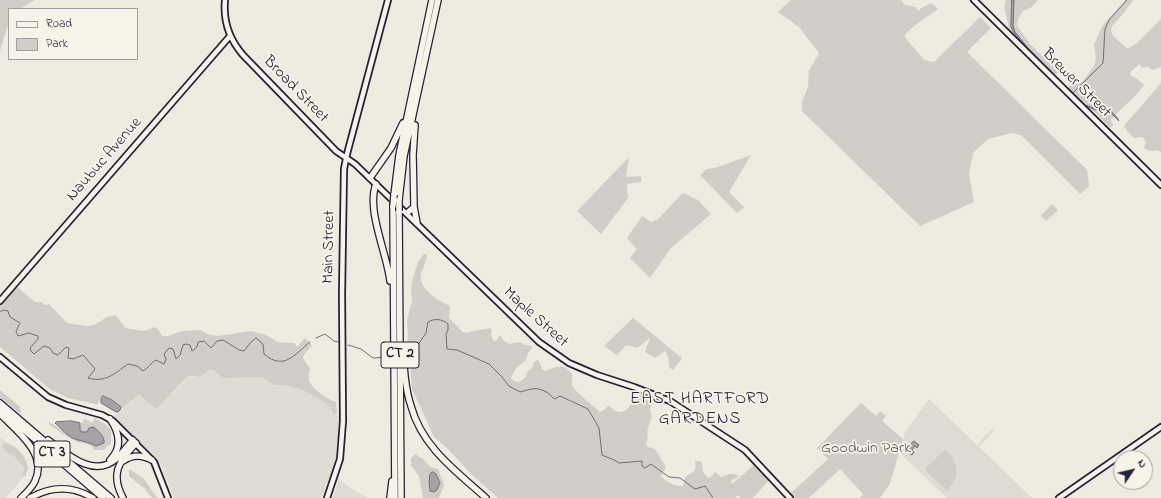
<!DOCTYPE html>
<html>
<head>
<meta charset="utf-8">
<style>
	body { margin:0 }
	#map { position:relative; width:1161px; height:498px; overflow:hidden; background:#eeebe1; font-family:"Indie Flower",sans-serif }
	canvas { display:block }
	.legend { position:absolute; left:8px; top:8px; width:130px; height:52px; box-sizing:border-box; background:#f7f3e8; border:1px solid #a29fa3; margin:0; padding:5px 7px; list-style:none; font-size:12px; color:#22223b }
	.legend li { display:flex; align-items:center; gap:8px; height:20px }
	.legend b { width:20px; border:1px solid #a29fa3 }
	.north { position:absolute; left:1113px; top:450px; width:40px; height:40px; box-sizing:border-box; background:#f7f3e8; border:1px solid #a29fa3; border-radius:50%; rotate:55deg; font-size:11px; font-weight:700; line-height:16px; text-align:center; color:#22223b }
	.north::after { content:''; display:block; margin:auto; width:14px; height:18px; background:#22223b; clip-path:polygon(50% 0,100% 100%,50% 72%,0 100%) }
</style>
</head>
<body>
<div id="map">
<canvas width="1161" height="498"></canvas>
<ul class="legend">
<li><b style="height:5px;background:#f7f3e8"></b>Road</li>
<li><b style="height:11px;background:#d1cdc9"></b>Park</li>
</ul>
<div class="north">N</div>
</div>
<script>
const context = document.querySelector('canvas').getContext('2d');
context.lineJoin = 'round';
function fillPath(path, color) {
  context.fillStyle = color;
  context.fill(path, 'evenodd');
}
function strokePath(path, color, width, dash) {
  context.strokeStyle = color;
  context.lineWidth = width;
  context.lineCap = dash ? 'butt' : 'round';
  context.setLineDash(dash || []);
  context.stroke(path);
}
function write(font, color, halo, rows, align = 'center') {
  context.font = font + ' "Indie Flower",sans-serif';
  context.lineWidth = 3.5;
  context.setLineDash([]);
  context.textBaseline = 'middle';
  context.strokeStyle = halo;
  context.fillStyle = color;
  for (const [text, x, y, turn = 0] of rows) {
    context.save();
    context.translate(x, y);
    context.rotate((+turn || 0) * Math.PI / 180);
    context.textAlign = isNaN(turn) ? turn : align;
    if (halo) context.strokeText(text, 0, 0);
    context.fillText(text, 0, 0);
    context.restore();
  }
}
fillPath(new Path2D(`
	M210,369l5,2 7,7 39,-1 9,5 11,4h8l13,4 22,12 6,5 5,8 4,2 -4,48 -14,33h-147l-12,-31 -5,-8 -43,-43 6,-6 1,-3 5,-1 13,-11 7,6 16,1 22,-20 4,-6 7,2z
	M929,399l48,46 15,-16 2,2 -15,16 53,51h-85l-47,-45 5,-21z
	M0,438l7,5 1,10 5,2 11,16v5l-2,3 -16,19h-6z
	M339,479l13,10 16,9h-36z`), '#dfdcd4');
fillPath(new Path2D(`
	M0,0h35l-15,9h-11v13l-9,29z
	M791,0h110l4,5 10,2 4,4 2,-3 11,-5 6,6c-11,9 -24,15 -34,27l20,24 10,2 46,-45 11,11 -24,24 120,118 2,16 -9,8 -59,-59 -9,-2 -24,6 -15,14 -4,21 5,28 -54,24 -118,-115v-9l6,-16 1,-15 10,-18 -20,-26 -21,-15z
	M1006,0h32l-6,7 -9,4 -5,8 -1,7 14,19 26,26 1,2 -2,1h-2l-20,-18 -7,-10 -18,-18 -5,-21z
	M1125,0h8l-10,14 -11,12 -1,4 2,6 15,13 9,-6 24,-24v48l-9,3 -4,-4 -5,2 -4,-4 -9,9 1,3 5,2 8,7 -7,9 -26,25v3l3,3 -4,3 -20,-21 -8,-4 -8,-8 -6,-8 5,-3h5l6,-4 11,-16 1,-6 -2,-13 6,-14 2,-5z
	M1161,83v69l-4,-2c-4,2 -9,1 -13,-2l2,-6 -4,-5 -8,1 -6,-6 -4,-6z
	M751,155l-22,37 15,15 -7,6 -37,-38 7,-6 8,-1z
	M629,157l-3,20 15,-1v6l-14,2 1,14 -27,36 -24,-23z
	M683,193l15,7 13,14 -40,34 -21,30 -20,-20 7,-9 -10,-11 15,-22 9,6 7,-3z
	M1052,204l6,6 -12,11 -5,-5z
	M425,254l2,1c-1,7 -4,13 -6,19 -3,14 16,26 27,31l2,2 -1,11 14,14 4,1c7,-3 15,-3 23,-5l2,2 -1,5 3,6h2l3,-5 1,-1 4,6 6,3 10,-2 5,3 7,1v2l-4,5 -2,7 -10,8 -5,10 3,3 6,1 6,-5 1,-5 5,-4 2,-6 3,-2 2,1 3,8 3,2c11,-4 19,-9 27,3 1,3 -1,7 0,10 1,7 22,22 28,28l4,-2 4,-4c4,1 6,6 11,6 12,0 13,-14 22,-18l7,3 4,4 -2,9 2,7c-3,7 -6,14 -4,21l-2,5 2,4 7,2 11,18 -5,9c4,5 15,11 22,10l2,-9c8,-6 12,-4 10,-16h6c3,6 -1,10 7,17l3,-1 4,-5 6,5c6,-2 10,-5 16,-2l1,2 -6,3 -1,2 1,2 23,-20 14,16 -16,18h-12l-3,-3 -3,3h-237l-28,-25 -21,-23 -15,-13 -22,-48 -2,-27 -3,-17 1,-10 -1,-15 5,-18 -1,-9 1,-12 6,-19 5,-7z
	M16,286l19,16h6l4,3 4,-1 18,19 19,3 8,-1 13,-8 8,-2 4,4 6,9 19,3 11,-4 3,2 4,7h6l14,-5 18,-1 7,4 10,2 34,-5 15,4 12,7 16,1 3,4 8,-9 7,7c-3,5 -8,8 -9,13l7,11c-1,4 -2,7 -1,12 4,8 19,19 27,21l1,12 -3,1 -4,-8 -6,-5 -22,-12 -13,-4 -14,-1 -14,-8 -39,1 -7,-7 -5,-2c-13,10 -7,8 -22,7l-32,33 -17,-14 -17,13 -10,-8 -9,-4 -4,4 -1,4h-3l-27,-6 -17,-8 -51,-43v-42z
	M633,318l49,40 -9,12 -4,-3 -1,-10 -3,-6 -10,7 -10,-6 5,-14 -13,10 -11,-3 -9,10 -13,-9z
	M0,390l20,17 1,6h-2l-19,-16z
	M861,403l15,13 4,-5 6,5 -4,5 21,18 -13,45 -10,14h-20l3,-4 -23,-25 -31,29h-14l-4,-5 37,-34 -11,-11z
	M95,418l11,7 5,5v14l-4,2 -3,4h-10l-2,-4 -11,-4 -2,1c-12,-6 -22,-12 -32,-21 10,2 18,13 27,17 7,2 15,2 21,6l9,-3 -5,-11 -5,-4 -7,5h-5l-2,-2 1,-6 4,-5 7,4z
	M3,443c12,0 24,14 25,25l-3,8h-3l2,-7 -11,-14 -5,-2 -5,-5z
	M945,449c14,13 16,28 2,42l-21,-20v-3z
	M415,454l8,5 7,8 8,2 6,16 -5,13h-16l-4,-22 -8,-11v-7zM431,473h4c3,3 6,8 5,13l-11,-4z
	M129,470h2l13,9 13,19h-5l-7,-9 -16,-13z`), '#d1cdc9');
const water = new Path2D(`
	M1012,0h2l-1,26 2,6 21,26 49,47 12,4 3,-3c7,2 16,8 19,15l-7,-7 -11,-7 -3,2 -3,1 -14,-6 -48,-48 -19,-23 -3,-6z
	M103,396l9,4 9,7 -1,3 -2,2h-2l-15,-9v-4z
	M72,421l8,2v7l2,2h5l2,-4 5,-1c4,4 11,9 10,16l-8,3c-6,-4 -13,-4 -21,-7 -7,-2 -14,-11 -20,-16l1,-1z
	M914,441l5,4 -2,3 -2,-2 -3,4 2,2 -2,3 -6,-4z
	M433,472l3,2 4,9 -3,7 -3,2 -4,-1 -1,-9 1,-8z`);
fillPath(water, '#a6a3a6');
strokePath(water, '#716f7b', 1);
strokePath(new Path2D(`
	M1073,93l30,-30 2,-34 4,-9 18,-20
	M0,312l3,-2 5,1 2,6 10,6 -4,8 2,5 11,-3 9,3v3l-8,9 1,3 3,3 10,-8 6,2 3,5 4,2 3,-2 6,-6 3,1 -1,10 5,1 10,-4 1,1 11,13 -7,9c17,5 26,-4 40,-14l9,2 6,5c5,-3 8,-8 13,-11l8,4 2,-5 -2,-5 5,-6 4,1 3,10 4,-4 3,-10 3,-1 4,1 2,6 5,-4 1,-5 6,-1 7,7 6,-7 6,-1 16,10 5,1 7,-9 5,-4 7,6 1,10c20,17 30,1 46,-12
	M316,338l9,-4 9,7 4,1
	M348,345l13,4 12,9 14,-1
	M406,357l7,-2 3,-7 10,-15 2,-11c7,-4 14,-3 20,2v6l-2,4 1,15 10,1 32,14 13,13 7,9 11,6c11,-3 17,-6 28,1 3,2 4,5 7,6l5,-3 28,13 11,19 3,27c6,3 12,4 17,8l23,-2v5l3,2 6,-4 18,13 11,1 15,11 10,-3 8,12`), '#716f7b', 1);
const secondary = new Path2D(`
	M225,0c-2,21 4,39 18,55l93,96 19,13 184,178 30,21 28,12 37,12 36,14 75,49 45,48
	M974,0l187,185
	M0,301l230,-265
	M0,357l48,40 18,8 36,10 11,6 41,41 14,36
	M327,498l13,-39 3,-38 -1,-127 2,-125 3,-15 41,-154
	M1059,498l102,-71`);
const highway = new Path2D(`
	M415,125l-2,30 1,52 3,16
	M370,178l21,-30 12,-25
	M376,184c-10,26 11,69 14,97
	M394,195l5,-40 33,-155
	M399,200l5,-44 34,-156
	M393,206l2,292
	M399,211l2,287
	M407,213l7,-6
	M403,348c1,19 2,40 8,58 11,41 45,65 75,92
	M0,403l111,95
	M0,409l103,89
	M0,414c17,17 48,40 35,67 -3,7 -9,12 -14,17
	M110,419c9,13 13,28 0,41
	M48,440c18,13 45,39 68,19 6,-5 11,-13 17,-19
	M123,461c10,-7 19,-6 29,-1
	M30,498c21,-12 43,-12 63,0
	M123,498c-13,-24 -4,-37 13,-55
	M390,498l2,-17`);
strokePath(secondary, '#22223b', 8);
strokePath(highway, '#22223b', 8);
strokePath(secondary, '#f7f3e8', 4.5);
strokePath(highway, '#f7f3e8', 5.5);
const highwayBridge = new Path2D(`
	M393,206l1,-11
	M399,211v-11`);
strokePath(highwayBridge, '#22223b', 8, []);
strokePath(highwayBridge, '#f7f3e8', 5.5);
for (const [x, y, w] of [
	[400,355,38],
	[52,454,36]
]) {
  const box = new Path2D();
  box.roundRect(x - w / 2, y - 13, w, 26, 3);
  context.fillStyle = '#f7f3e8';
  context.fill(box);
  strokePath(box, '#22223b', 1);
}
write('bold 15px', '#22223b', null, [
	["CT 2",400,355],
	["CT 3",52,454]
]);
write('16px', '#22223b', '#f7f3e8', [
	["Brewer Street",1076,84,45],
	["Broad Street",295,90,46],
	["Naubuc Avenue",105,160,-49],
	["Main Street",330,247,-89],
	["Maple Street",535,318,42]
]);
write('16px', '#575566', '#f7f3e8', [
	["Goodwin Park",866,449]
]);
context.letterSpacing = '1px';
write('17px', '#22223b', '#f7f3e8', [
	["EAST HARTFORD",700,400],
	["GARDENS",700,420]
]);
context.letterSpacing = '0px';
</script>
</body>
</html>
